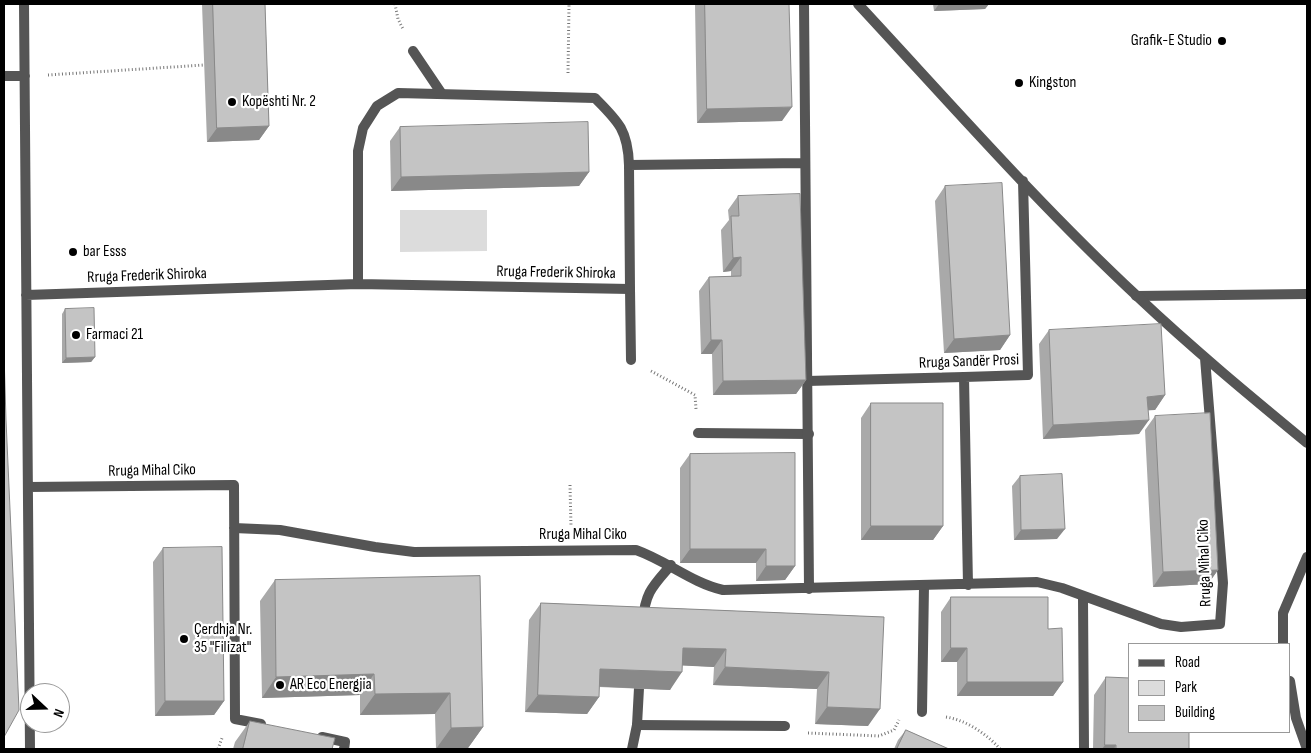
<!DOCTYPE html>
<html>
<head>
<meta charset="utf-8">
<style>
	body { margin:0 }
	#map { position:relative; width:1311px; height:753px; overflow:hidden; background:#fff; font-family:"Sofia Sans Condensed",sans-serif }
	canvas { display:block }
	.frame { position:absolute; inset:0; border:5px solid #000; pointer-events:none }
	.legend { position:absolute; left:1128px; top:643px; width:162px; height:90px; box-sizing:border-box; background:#fff; border:1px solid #999; margin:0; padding:6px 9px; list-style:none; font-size:15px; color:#000 }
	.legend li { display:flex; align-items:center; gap:10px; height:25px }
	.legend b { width:25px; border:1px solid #999 }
	.north { position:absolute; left:20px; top:683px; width:50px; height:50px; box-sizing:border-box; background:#fff; border:1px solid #999; border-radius:50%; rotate:111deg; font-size:14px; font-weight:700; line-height:20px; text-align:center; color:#000 }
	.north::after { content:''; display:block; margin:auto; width:18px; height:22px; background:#000; clip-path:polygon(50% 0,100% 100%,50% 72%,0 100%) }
</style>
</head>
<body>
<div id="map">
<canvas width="1311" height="753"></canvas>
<div class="frame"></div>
<ul class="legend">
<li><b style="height:6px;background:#555"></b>Road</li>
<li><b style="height:14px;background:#dcdcdc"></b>Park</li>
<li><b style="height:14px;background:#c4c4c4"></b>Building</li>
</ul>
<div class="north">N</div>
</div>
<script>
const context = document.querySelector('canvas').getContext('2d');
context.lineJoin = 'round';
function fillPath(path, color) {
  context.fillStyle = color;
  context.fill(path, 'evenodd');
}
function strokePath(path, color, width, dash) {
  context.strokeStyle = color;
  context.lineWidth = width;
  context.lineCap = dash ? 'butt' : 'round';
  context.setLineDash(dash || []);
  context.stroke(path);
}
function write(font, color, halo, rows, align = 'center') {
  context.font = font + ' "Sofia Sans Condensed",sans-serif';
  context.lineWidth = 4.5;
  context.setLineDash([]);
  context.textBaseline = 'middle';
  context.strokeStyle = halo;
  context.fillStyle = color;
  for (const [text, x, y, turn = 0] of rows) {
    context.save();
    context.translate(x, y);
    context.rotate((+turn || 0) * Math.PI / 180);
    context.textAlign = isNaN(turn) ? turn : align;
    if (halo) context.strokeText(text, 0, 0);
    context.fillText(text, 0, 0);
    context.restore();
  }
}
fillPath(new Path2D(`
	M400,210h87v41l-87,1z`), '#dcdcdc');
strokePath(new Path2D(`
	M395,4l3,15 5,10
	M568,73l1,-69
	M48,75l156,-10
	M651,371l44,24 1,14
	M570,485l1,42
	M946,717c20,3 41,17 54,32
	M808,733l71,3 15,-6 5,-10
	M218,749l4,-11`), '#777', 3, [1, 2.5]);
strokePath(new Path2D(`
	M413,51l29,43
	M630,289l1,71
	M1136,296l171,-2
	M807,381l157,-4
	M698,433l111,1
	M1083,598l1,151
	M922,712l2,-126
	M637,725l148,1`), '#555', 10);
strokePath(new Path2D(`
	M1283,644v-31l24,-56
	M1290,681l6,37 11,31`), '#555', 10);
strokePath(new Path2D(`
	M24,4l6,745
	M804,4l5,585
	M858,4c91,98 182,202 280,293 54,51 112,99 169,146
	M4,76h21
	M358,284v-133l5,-23 14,-22 21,-13 197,5c23,23 33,32 34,67
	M26,295l332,-11 272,5 -1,-124 176,-2
	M28,487l206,-2 1,234 26,5
	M234,528l46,2 95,17 39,5 222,-2c31,11 56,33 87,40l314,-8 25,6 99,36 20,3 39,-3 3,-41 -18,-225
	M968,585l-4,-208 64,-2 -5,-194
	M643,621c2,-29 10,-35 28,-56
	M322,737l23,5 -1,7
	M632,749l5,-24 2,-37`), '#555', 10);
fillPath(new Path2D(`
	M202,4h63l4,122 -10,14 -52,2z
	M695,4h94l-7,117 -85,2z
	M933,4h56l-4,5 -51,2z
	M400,127l189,45 -10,14 -188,5 -1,-50z
	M945,186l65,149 -10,15 -56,3 -9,-152z
	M738,196l68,184 -10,14 -83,1 -1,-41h-11l-2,-63 10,-14 22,-1v-5l-8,1 -2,-42 8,-10 -1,-10z
	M65,309l30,48 -4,5 -29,1v-49z
	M1049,330l116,65 -10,15h-7l-9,24 -96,5 -4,-95z
	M871,403l72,123 -10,14h-72v-122z
	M1155,416l63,154 -10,14 -55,3 -8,-157z
	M690,454l105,112 -10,14 -29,1v-18h-76v-95z
	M1020,476l37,63 -43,1 -2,-54z
	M163,548l61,153 -10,14 -59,1 -2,-154z
	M480,576l3,151 -15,21 -32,1 -1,-35 -75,1v-20l-98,3 -2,-97 15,-21z
	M951,597l97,32 15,53 -10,14h-96v-34h-16v-50z
	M541,603l343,14 -16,109 -53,-2 2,-35 -104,-4 1,-18 -32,-2 -12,25 -71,-3v10l-12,17 -62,-2 4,-92z
	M1106,677l83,72h-96l1,-54z
	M250,721l82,28h-99l2,-7z
	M906,730l43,19h-55l4,-9z`), '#a9a9a9');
fillPath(new Path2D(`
	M939,4h50l-4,5 -51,2z
	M792,107l-10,14 -85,2 10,-14z
	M269,126l-10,14 -52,2 10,-14z
	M589,172l-10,14 -188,5 10,-14z
	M741,257l-10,14 -8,1 10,-14z
	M1010,335l-10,15 -56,3 10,-14z
	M711,340h11l-10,14h-11z
	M95,357l-4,5 -29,1 4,-5z
	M806,380l-10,14 -83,1 10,-14z
	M1165,395l-10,15 -18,1 10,-14z
	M1149,420l-10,14 -96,5 10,-14z
	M871,526h72l-10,14h-72z
	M1065,529l-8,10 -43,1 7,-10z
	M690,549h76l-10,14h-76z
	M766,566h29l-10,14 -29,1z
	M1218,570l-10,14 -55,3 10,-15z
	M683,648l43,1 -12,18 -43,-2z
	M951,648h16l-10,14h-16z
	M725,667l104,5 -12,17 -104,-4z
	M600,669l82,3 -12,18 -82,-4z
	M374,674l-14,21 -98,3 14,-21z
	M967,682h96l-10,14h-96z
	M450,693l-15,21 -75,1 15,-21z
	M538,695l61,2 -12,17 -62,-2z
	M165,701h59l-10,14 -59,1z
	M827,707l53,2 -12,17 -53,-2z
	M483,727l-15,21 -32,1 15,-21z
	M1105,745h11l-2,4h-12z`), '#898989');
const building = new Path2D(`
	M213,4h52l4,122 -52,2z
	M705,4h84l3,103 -85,2z
	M588,122l1,50 -188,5 -1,-50z
	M1002,183l8,152 -56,4 -9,-153z
	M800,194l6,186 -83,1 -1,-41h-11l-2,-63 32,-1v-19l-8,1 -2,-42h8l-1,-20z
	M94,308l1,49 -29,1 -1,-49z
	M1161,324l4,71 -18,2 2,23 -96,5 -4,-95z
	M4,354l2,66 13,290 -15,27z
	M871,403h72v123h-72z
	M1210,413l8,157 -55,2 -8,-156z
	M795,453v113h-29v-17h-76v-95z
	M1062,474l3,55 -44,1 -1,-54z
	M222,547l2,154h-59l-2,-153z
	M480,576l3,151 -32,1 -1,-35 -75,1 -1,-20 -98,3 -1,-97z
	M951,597h97v32l14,-1 1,54h-96v-34h-16z
	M541,603l343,14 -4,92 -53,-2 2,-35 -104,-5 1,-18 -43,-1 -1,24 -82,-3 -1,28 -61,-2z
	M1106,677l24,1v54h59v17h-73v-4h-11z
	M250,721l85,17 -3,11h-89z
	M906,730l43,19h-52z`);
fillPath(building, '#c4c4c4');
strokePath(building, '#898989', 1);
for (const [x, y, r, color] of [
	[1222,41,5,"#000"],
	[1019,83,5,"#000"],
	[232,102,5,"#000"],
	[73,252,5,"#000"],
	[76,335,5,"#000"],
	[184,639,5,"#000"],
	[280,685,5,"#000"]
]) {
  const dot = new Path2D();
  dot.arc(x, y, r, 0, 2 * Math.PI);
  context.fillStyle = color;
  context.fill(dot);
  strokePath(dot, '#fff', 2);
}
write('16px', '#000', '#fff', [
	["Grafik-E Studio",1212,41,"right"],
	["Kingston",1029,83],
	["Kopështi Nr. 2",242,102],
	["bar Esss",83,252],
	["Farmaci 21",86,335],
	["Çerdhja Nr.",194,630],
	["35 \"Filizat\"",194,648],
	["AR Eco Energjia",290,685]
], 'left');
write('16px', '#000', '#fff', [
	["Rruga Frederik Shiroka",556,273,1],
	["Rruga Frederik Shiroka",147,276,-2],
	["Rruga Sandër Prosi",969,362,-2],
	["Rruga Mihal Ciko",152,471,-1],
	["Rruga Mihal Ciko",583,535],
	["Rruga Mihal Ciko",1205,563,-92]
]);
</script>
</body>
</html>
